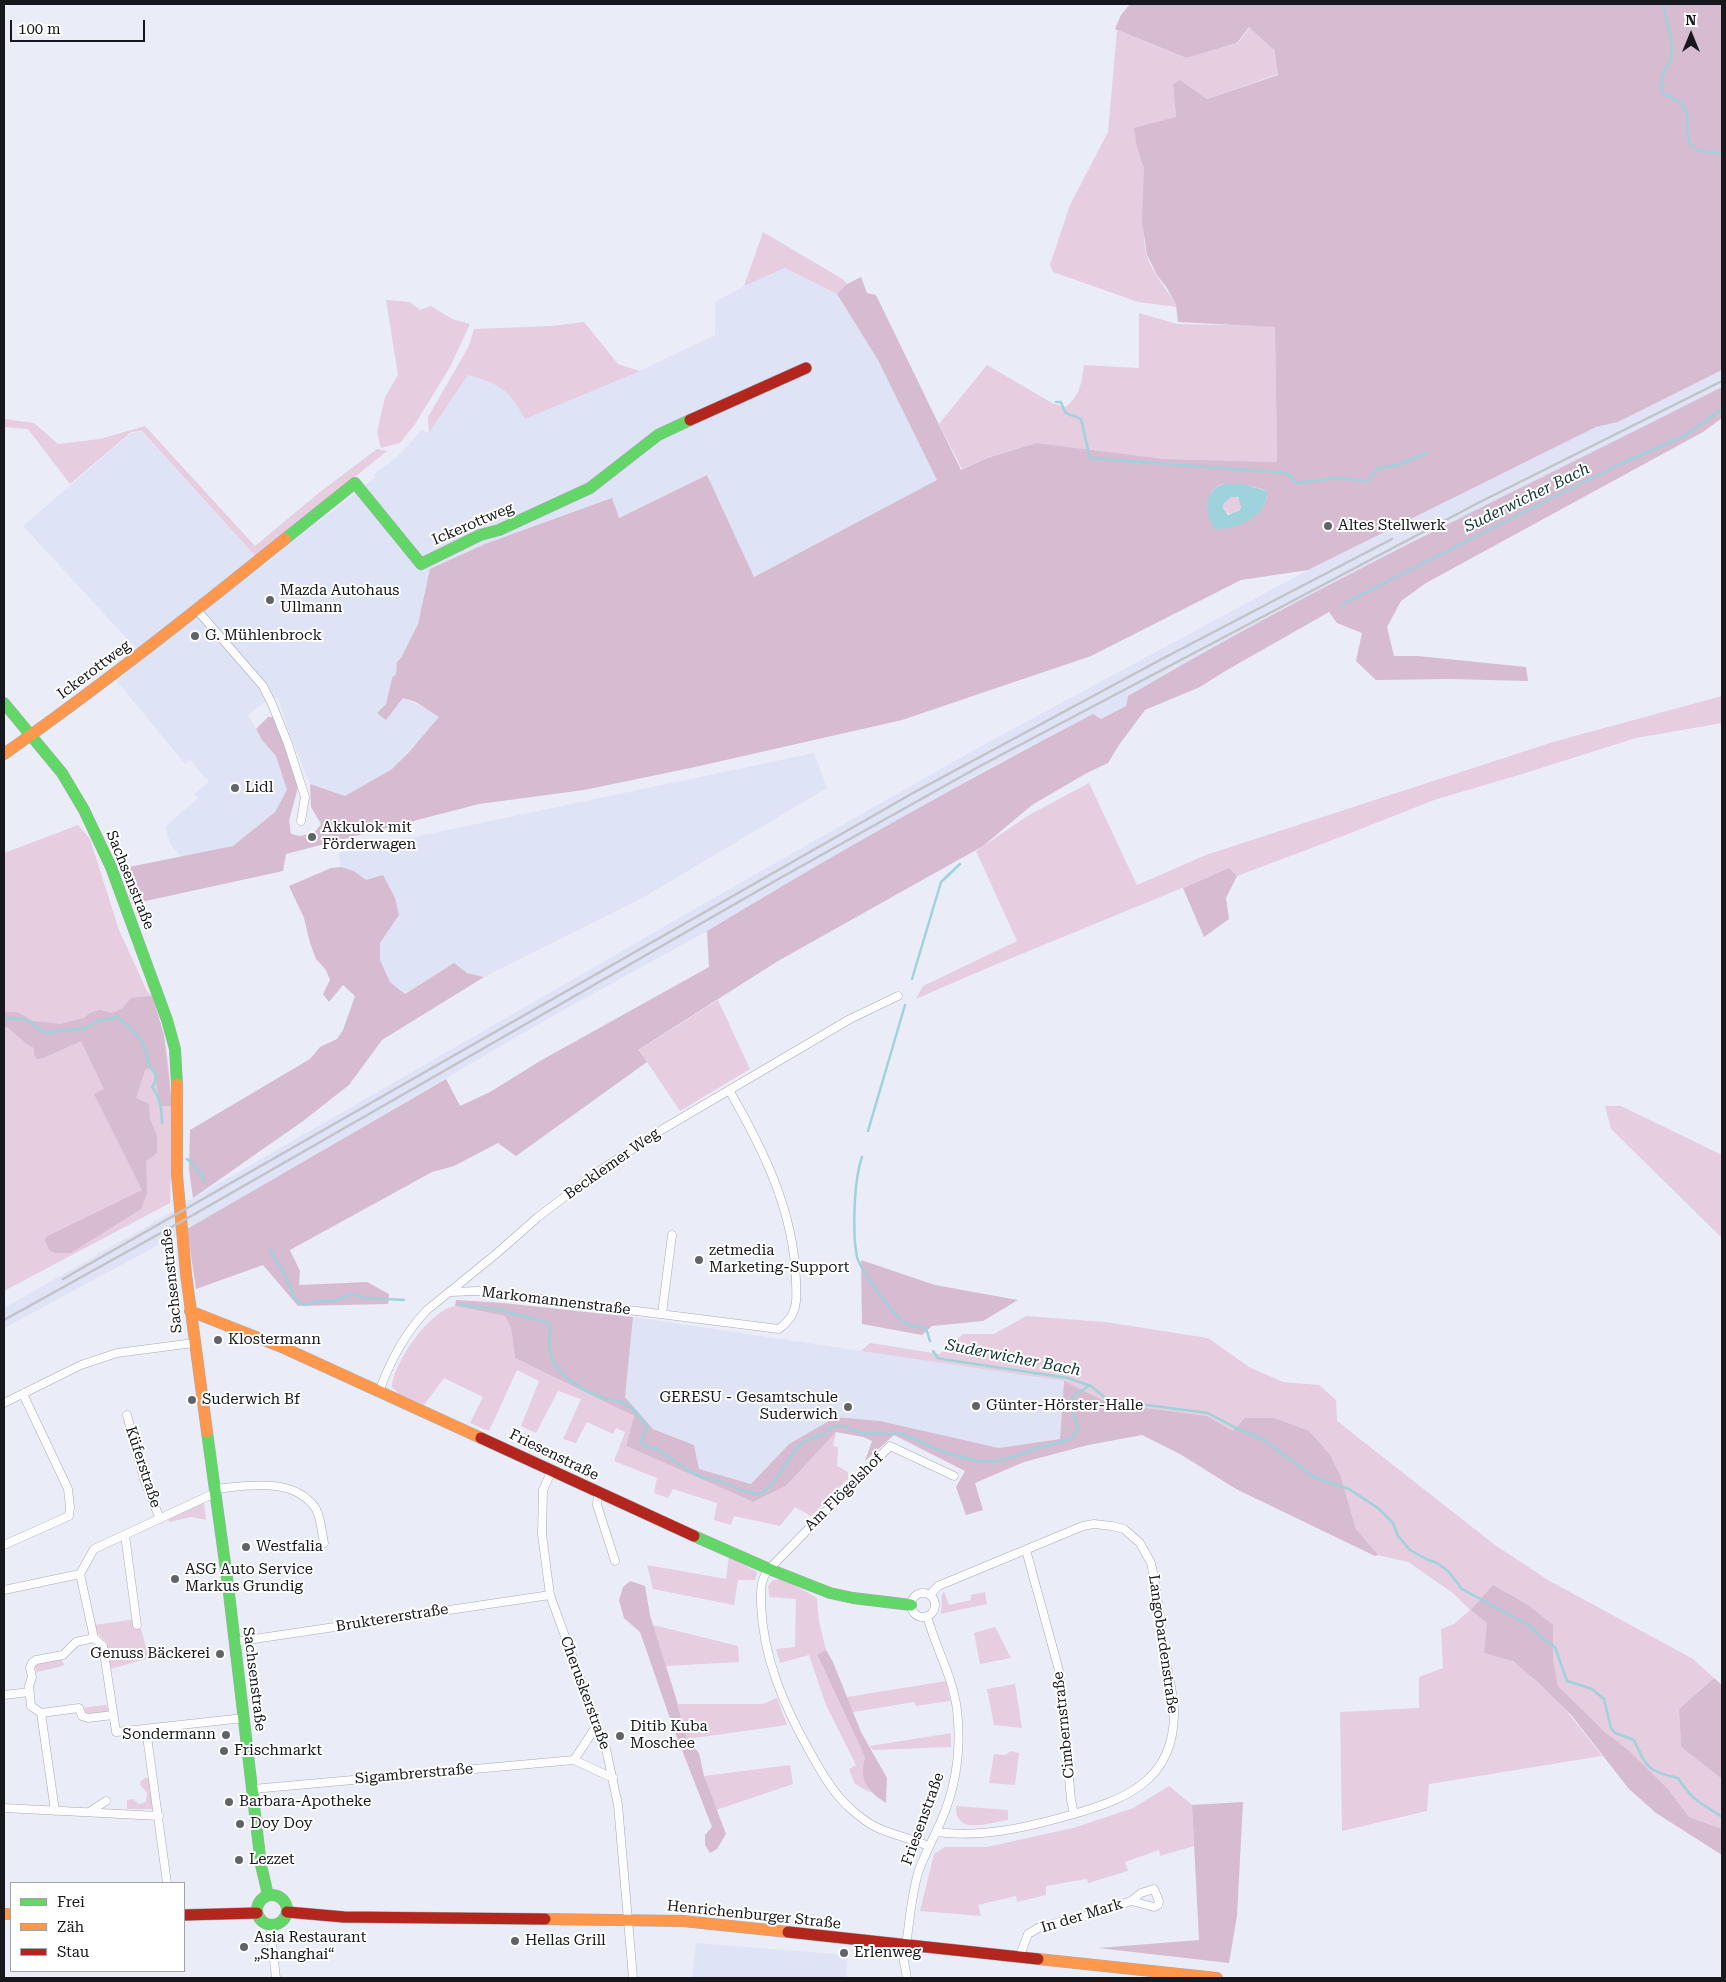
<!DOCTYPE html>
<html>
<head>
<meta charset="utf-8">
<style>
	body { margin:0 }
	#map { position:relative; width:1726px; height:1982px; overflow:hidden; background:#eaedf7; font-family:"Roboto Serif",serif }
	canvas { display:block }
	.frame { position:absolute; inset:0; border:5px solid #17181e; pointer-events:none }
	.legend { position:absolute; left:10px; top:1882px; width:175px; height:90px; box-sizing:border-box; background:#fff; border:1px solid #a2a3a5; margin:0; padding:6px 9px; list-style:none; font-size:15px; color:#17181e }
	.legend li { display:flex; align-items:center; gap:10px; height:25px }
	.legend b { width:25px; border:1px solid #a2a3a5 }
	.north { position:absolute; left:1666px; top:10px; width:50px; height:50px; -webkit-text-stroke:4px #fff; paint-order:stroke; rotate:0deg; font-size:14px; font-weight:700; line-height:20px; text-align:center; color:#17181e }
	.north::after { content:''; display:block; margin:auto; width:18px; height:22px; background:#17181e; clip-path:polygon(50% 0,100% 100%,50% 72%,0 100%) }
	.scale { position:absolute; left:10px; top:20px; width:135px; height:22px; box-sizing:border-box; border:2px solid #17181e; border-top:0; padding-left:6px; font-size:15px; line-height:18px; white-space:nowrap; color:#17181e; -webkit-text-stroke:4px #fff; paint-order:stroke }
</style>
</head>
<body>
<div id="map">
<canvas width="1726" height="1982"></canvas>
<div class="frame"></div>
<ul class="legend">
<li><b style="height:6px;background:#63d668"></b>Frei</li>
<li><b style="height:6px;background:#ff974d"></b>Zäh</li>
<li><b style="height:6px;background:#b3261e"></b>Stau</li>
</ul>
<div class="north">N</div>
<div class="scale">100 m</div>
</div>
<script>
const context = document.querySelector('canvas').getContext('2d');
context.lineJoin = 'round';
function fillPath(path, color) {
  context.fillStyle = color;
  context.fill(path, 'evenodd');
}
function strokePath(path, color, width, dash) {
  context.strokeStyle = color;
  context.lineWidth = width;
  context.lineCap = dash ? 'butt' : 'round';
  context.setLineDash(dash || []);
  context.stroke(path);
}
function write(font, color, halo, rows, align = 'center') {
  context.font = font + ' "Roboto Serif",serif';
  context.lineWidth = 4;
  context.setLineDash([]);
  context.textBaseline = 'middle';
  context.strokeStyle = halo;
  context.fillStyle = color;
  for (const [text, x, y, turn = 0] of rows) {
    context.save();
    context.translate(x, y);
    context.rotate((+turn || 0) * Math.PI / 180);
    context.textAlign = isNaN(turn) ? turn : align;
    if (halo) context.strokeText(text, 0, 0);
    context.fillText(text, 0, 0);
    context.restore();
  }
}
fillPath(new Path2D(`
	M785,268l52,26 41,66 60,120 -184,97 -47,-102 -89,43 -6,-20 -190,112 -7,21 -16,30 -3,13 -4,4 -6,26 8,7 9,-13 28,12 9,7 -48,52 -47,27 -35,-12 -20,-49 -12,-37 -9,1 -21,16 14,25 14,16 11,34 -12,22 -42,34 -51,11 -11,-11 -6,-19 33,-29 -4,-4 15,-12 -19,-22 -5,4 -68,-83 27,-24 -121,-131 108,-93 11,-1 122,134 25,-22 41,-31 45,-36 -1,-3 23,-17 25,-27 7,3 39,-58 28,8 20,18 9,18 115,-48 75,-36v-33l29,-16z
	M1722,370v17l-556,286 -38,23 -2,10 -25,13 -8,-5 -108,56 -198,114 -80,47 -158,87 -362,211 -2,-24 5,-5 517,-298 267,-152 334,-180 288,-143 22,-5z
	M814,753l13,35 -188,112 -155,77 -17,-4 -13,-10 -49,31 -15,-12 -10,-22v-16l19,-29 -33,-35 -12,-9 -13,-4 -3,-14z
	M174,1211l3,24 -173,93v-20z
	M633,1317l431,64 -4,58 -61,9 -119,-27 -44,-4 -47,27 -38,40 -52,-15 -5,-24 -41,-16 -28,-32z
	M696,1943l152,12 -2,23h-154z`), '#dee3f5');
fillPath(new Path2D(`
	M1250,27l23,22 5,25 -71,25 -27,-19 -7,4 3,33 -42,13c3,12 8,25 10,38 3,28 -4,56 2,85 4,17 22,37 31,54l-39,-5 -85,-30 -3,-7 20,-60 38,-73 9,-102 68,28 53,-15z
	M763,232l81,48 3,4 -10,10 -52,-26 -41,18z
	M386,300l24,2 10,8 11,-4 21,13 18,5 -20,43 -35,57 -15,19 -19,5 -4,-16 8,-35 13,-22z
	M1139,313l38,11 98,2 2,136 -113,-3 -128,-16 -50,15 -24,11 -23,-45 48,-59 65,38 13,4c15,-10 17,-26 19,-42l55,3z
	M584,322l34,42 22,7 -115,48c-16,-30 -25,-35 -57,-44l-39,58 -1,-16 41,-71 5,-17 77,-3z
	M4,419l30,4 24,21 42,-5 45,-13 110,120 65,-54 57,-43 10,2 -131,106 -114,-126 -11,1 -61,52 -42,-55 -24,-2z
	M1223 505a9 9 0 1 1 18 0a9 9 0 1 1-18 0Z
	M1722,696v27l-86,15 -114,36 -88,26 -96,38 -101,38 -8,-8c-104,45 -210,85 -313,131l7,-13 94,-45 -41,-90 53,-36 60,-32 48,102 69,-30 347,-113z
	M78,825l12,14 29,91 28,61 5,5c25,66 20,137 18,207l-166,88v-438z
	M718,1000l32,69 -70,42 -33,-49 -10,-11z
	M1605,1106h16l101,49v83l-111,-109z
	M455,1306l50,10 6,12 4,30 119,58 -8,30 129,56 31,-16 50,-54 -3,14 5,1 -1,19 11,6v7l-37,37 -16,-9 -15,19 -46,-10 -3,9 -17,-5 3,-17 -44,-14 -5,9 -14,-5 3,-15 -43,-17 11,-29 -9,-4 -3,6 -26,-12 -11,21 -13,-4 18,-40 -23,-8 -22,42 -15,-7 18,-45 -22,-11 -28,61 -19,-8 13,-26 -39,-19 -20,27 -25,-11 -7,-7c1,-24 39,-78 63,-81z
	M1026,1316l79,6 103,16 41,29 34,15 36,3 17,15 1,21 158,124 53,35 145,79 21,19 -35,31 2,38 41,32v50l-33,-12 -20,-27 -40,-38 -24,-20 -47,-46 -5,-27v-34l-65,-2 -4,30c9,2 22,4 30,9 33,21 64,63 88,94l-173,28 -2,27 -85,20 -2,-119 79,-4v-31l24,-9 -2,-39 13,-5 16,-14 -17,-17 -45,-31 -30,-7 -3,-2 -19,-24 -15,-52 -108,-46 -26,-15 -98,-13 -45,-22 -203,-30 9,-8 70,11 23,-20h31z
	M202,1502l2,2 2,16 -15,-3 -22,5 -1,-4z
	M729,1557l28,15 -2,8h-17l-4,25 -81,-16 -6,-24 79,14z
	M784,1579l33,19 2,24 7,28 -9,6 48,101c-4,17 -2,21 6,36l-16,-9 -6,-15 7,-4 -30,-60 -17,-50 -29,8 -4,-14 19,-2 1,-48 -26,-2 -2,-11 5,-6z
	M944,1591l5,14 22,-5v-5l14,-3 2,12 -47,10c4,-8 -1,-16 4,-23z
	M135,1619l4,3 10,36 -38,11 -4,-26 -10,-10 -2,-8z
	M653,1625l85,21 1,16 -73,4z
	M995,1627l16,31 -31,6 -6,-31z
	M61,1659l3,5 -1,2 -26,6 -3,-6 2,-2z
	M946,1681l4,20 -34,5 -2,-4 -61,10 -6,-15z
	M1015,1684l7,44 -28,-3 -7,-36z
	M777,1698l10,27 -100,14 -9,-35h85z
	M105,1705l2,1 1,6 -17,3 -9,-5 -1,-2z
	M951,1733v14l-78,3 -3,-4z
	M1011,1751l8,2 -4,32 -26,-2 5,-29 11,1z
	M790,1765l3,19 -77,26 -12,-34z
	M145,1778h3l1,2 4,29h-26v-9l6,-1 6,5 7,-2 1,-9 -7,-8 1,-4z
	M1169,1786l23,19 2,41 -34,10 -1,-6 -34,12 3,9 -40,12 -1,-4 -41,7v9l-29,7 -1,-6 -38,9 3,11 -61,-5 14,-57 11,-7h42l86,-19 60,-20z
	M956,1806l52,4v10c-20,3 -53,16 -52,-14z`), '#e6cde0');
fillPath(new Path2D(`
	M1130,4h592v366l-104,52 -22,5 -288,143 -67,10 -150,76 -189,64 -207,47 -111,23 -105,14 -193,50 -3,17 -151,33 -10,-28 2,-8 109,-22 42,-34 12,-22 -11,-34 -14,-16 -6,-11 12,-12h6l4,9 20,61 -9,34 2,13 9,2 14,-3 7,-9 -10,-17 -1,-23 35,12 47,-27 17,-17 30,-35 -23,-15 -13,-4 -17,22 -9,-7 9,-9 6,-26 4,-4 1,-12 4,-4 17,-34 12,-55 55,-25 127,-46 7,20 88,-43 47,102 183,-97 -59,-120 -41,-66 10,-10 14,-7 6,16 9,2 85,175 26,-12 49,-15 129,16 112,3 -2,-135 -97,-5 -2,-17 -9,-17 -10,-13 -10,-20 -5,-33 2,-54 -7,-21 -3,-19 42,-11 -3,-33 7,-4 27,19 71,-24 -4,-25 -25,-23 -12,16 -51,15 -71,-29 6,-14zM1223,484c16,0 29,1 44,7 0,18 -11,24 -25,32l-35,-17c3,-12 4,-18 16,-22z
	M1722,387v31l-19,14 -277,151 -25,18 -14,26 7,29h24l108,11 2,14 -79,-2 -73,1 -20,-19 6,-28 -25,-10 -8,-11 -102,58 -27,17 -55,23 -26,35 -11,18 -23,11 -53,31 -49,41 -205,115 -140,89 9,12 -131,94 -18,-13 -44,23 -22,6 -142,78 10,21 -1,14 68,-3 22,12 -1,10 -90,2 -35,-41 -67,24 -9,-60 259,-150 14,27 30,-14 50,-31 169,-94 -2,-36c126,-76 255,-149 386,-217l8,5 25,-13 2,-10c192,-113 395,-208 594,-309z
	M341,867l13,4 12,9 17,-5 12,23 4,17 -19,28v17l10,22 15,12 49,-31 13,10 17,4 -102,63 -33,45 -46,36 -110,77 -4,-28 1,-40 120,-71 10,-12 17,-8 6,-9 12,-34 -12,-11 -14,17 -6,-8 7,-14 -4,-10 -10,-11 -6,-16 -6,-25 -15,-32 42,-18z
	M1229,868l8,8 -11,22 3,21 -25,18 -21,-49z
	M152,996l12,39 8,71h-12l-6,-36 -3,-2 -6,2 -9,28 13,6 1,15 7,17v17l-11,8 1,32 -6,16 -70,44h-15l-6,-2 -5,-10 1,-4 96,-47 -48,-96 10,-5 -23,-48 -38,17 -6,1 -3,-5v-6l-7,-4 -20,-17 -3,1v-16h13l16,9 27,3 24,-6 6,-5 10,-3 12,3 10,-4 9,-11z
	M861,1260l74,25 83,15 -35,21 -51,5 -10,9 -60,-11z
	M456,1300l47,3 130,14 -8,80 28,32 41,16 5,24 52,15 38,-40 47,-27 44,4 119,27 61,-9 4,-58 45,22 98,13 26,15 12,-13h29l35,13 21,24 11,22 15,52 22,26 -3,1 -139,-67 -56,-35 -38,-19 -54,10 -64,17 -49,21 8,27 -17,5 -10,-28 9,-16 -71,-36 -29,26 7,-20 -9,-4 -27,-5 -50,54 -32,16 -128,-56 8,-30 -119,-58 -4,-30 -6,-12 -50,-10z
	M630,1581l15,5 5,29 26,83 11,41 12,14 5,23 22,58 -9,15 -7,4 -5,-8v-10l7,-8 -39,-100 -33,-95 -16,-14 -5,-18 4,-13z
	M1493,1585l35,20 25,20v34l5,27 47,46 24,19 40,39 20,27 33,12v26l-66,-42 -27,-24 -57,-73 -34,-34 -25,-21 -29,-8 3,-30 -16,-13z
	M826,1650l7,12 28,70 26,46 -1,25c-20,-13 -27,-23 -21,-46l-48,-102z
	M1714,1678l8,7v94l-41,-32 -2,-38z
	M1243,1802l-6,114 -8,47 -131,-15 101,-8 -7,-135z`), '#d7bbd0');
fillPath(new Path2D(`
	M1223,484h20l24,7c1,26 -30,39 -52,38 -11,-16 -12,-38 8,-45zM1231,497h7l3,10 -2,4 -11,4 -5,-7 1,-5z`), '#9ed3dc');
strokePath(new Path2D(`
	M1663,4c3,14 12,43 7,56 -3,9 -10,15 -9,25 1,14 14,11 21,19 12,12 -2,37 14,45 8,4 18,3 26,4
	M1056,402h5c6,18 6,9 20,17l9,39 196,15 11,10 40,-5 31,3 9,-12 23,-5 27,-11
	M1341,605l218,-111 61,-30 64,-28 38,-27
	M912,979l29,-97 19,-18
	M4,1019c9,0 20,-2 28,4 5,4 8,8 14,10l39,-5 13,-7 19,-4 13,10 12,15 5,11v10l9,12 -1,7 -3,5c8,10 10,24 10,36
	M868,1131l37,-126
	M862,1157c-8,23 -10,75 -5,100 3,12 39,63 50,67 6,3 13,3 19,4l4,13
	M187,1159l7,6 11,16
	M270,1250l15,25 10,24 10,6 13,-4h17l17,-7 14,4 38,2
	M461,1305l35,4 50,13 4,3c0,8 -2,19 0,27 5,23 35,41 57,47 6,2 12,1 18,5 10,4 15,14 22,22l-6,15 6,6 10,2 32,22 13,6 24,6 14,7 19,4 5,-2 8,-8 27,-39 10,-6 13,-4 10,-8 11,-1 20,7 39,1 45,19 30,8h20l19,-5 17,-7 38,-10 7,-10c-1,-10 -8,-18 -7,-29l5,-6 13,-8
	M933,1351l5,7 4,1 126,19 23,8 17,14 100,13 26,14 30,13 50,37 35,12 29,19 15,15 5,13 12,14 16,9 11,4 11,8 14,18 68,37 12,12 13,9 12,34 25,8 12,10 7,29 4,5 19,7c13,28 13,31 44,38 15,24 23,24 44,39`), '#9ed3dc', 2.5);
const street = new Path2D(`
	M197,610l66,76 9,18 16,40 17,53 -4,24
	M451,1292l27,-1 301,38c5,-4 10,-9 13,-14 6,-11 4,-23 4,-34 -2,-70 -33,-132 -67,-191
	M662,1314l10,-79
	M379,1392c11,-31 25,-58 48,-82l69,-56 42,-37 58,-44 67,-44 80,-47 107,-63 48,-23
	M4,1403l77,-38 36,-12 77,-10
	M127,1415l17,64 16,40
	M552,1470l-9,20 -1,44 8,61 56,154 12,56 15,173
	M214,1489c33,-3 80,-13 102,20 5,10 6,24 8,34
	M598,1493l-1,12 18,56
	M125,1535l12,90
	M4,1545l65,-29 1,-9 -2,-18 -45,-95
	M1026,1550l34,124 11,126 3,14
	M80,1574l14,64 9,8 13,86 128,-14
	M4,1590l76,-16 14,-25 121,-56
	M911 1605a12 12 0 1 1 24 0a12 12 0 1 1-24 0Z
	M930,1595l8,-9 145,-60 11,-2 18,2 12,3 16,14 11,20c7,32 10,65 15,98 3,17 8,35 8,52 0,70 -51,87 -107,103 -43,12 -87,22 -131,16
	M94,1638l-18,4 -13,13 -27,5 -4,3 -2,5 2,9 -3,9 2,20 10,7 38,-5 3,8 6,2 25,-3
	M234,1642l316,-47
	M4,1695l25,-3
	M41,1713l14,98
	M146,1729l21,154
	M574,1760l23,-35
	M253,1789l321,-29 39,18
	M4,1808l155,8
	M89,1812l17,-11
	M928,1846c-17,-8 -40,-12 -54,-20 -8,-4 -15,-10 -22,-16 -18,-15 -30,-37 -42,-58 -26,-46 -47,-94 -49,-148 0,-14 -1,-24 8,-35l121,-123 64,30
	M270,1925l6,53
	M901,1945l6,33
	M906,1945c4,-25 5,-50 13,-75 5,-13 11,-25 17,-38 19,-38 26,-79 21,-122 -4,-33 -21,-61 -30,-94
	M1019,1958l9,-24 12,-7 53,-13 38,-13 10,-8 13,-4 5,12 -1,4 -4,2 -23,-6`);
const fast = new Path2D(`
	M285,539l70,-56 66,81 59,-29 19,-5 91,-42 68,-53 32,-15
	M4,703l58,70 22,37 27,57 56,153 8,29 2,35
	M207,1432l21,153 33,280 7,30
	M694,1536l75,33 61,24 23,5 58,7
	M257 1910a15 15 0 1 1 30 0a15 15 0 1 1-30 0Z`);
const slow = new Path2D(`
	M4,754c97,-68 189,-141 281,-215
	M177,1084v91l9,99 21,158
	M190,1311l94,37 197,90
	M4,1914h7
	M545,1919l138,2 105,11
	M1038,1959l179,19`);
const jam = new Path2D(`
	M690,420l116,-52
	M481,1438l213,98
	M287,1912l57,5 201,2
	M184,1915l73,-2
	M788,1932l250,27`);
strokePath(street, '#a8aab2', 9);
strokePath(fast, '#a8aab2', 12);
strokePath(slow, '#a8aab2', 12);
strokePath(jam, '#a8aab2', 12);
strokePath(street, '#fcfcfe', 8);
strokePath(fast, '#63d668', 11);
strokePath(slow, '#ff974d', 11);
strokePath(jam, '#b3261e', 11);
strokePath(new Path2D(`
	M63,1279l850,-486 247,-133 232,-121
	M4,1320l182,-101 596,-342 200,-112 496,-262 244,-122`), '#c3c3c6', 2.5);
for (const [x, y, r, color] of [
	[1328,526,5,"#61636a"],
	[270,600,5,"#61636a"],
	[195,636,5,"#61636a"],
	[235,788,5,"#61636a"],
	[312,837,5,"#61636a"],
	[699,1260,5,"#61636a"],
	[218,1340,5,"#61636a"],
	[192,1400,5,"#61636a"],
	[976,1406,5,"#61636a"],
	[848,1407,5,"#61636a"],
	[246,1547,5,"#61636a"],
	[175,1579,5,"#61636a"],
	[220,1654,5,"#61636a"],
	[226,1735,5,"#61636a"],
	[620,1736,5,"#61636a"],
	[224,1751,5,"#61636a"],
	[229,1802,5,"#61636a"],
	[240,1824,5,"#61636a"],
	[239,1860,5,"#61636a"],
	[515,1941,5,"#61636a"],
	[244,1947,5,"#61636a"],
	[844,1953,5,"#61636a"]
]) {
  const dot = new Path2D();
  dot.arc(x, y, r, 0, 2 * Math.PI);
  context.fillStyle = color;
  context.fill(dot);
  strokePath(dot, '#fff', 2);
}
write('15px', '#17181e', '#fff', [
	["Ickerottweg",473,524,-23],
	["Ickerottweg",94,670,-37],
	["Sachsenstraße",130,880,68],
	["Becklemer Weg",612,1164,-35],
	["Sachsenstraße",172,1281,-96],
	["Markomannenstraße",556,1301,7],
	["Friesenstraße",554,1455,26],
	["Küferstraße",143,1467,72],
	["Am Flögelshof",844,1492,-45],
	["Bruktererstraße",392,1618,-9],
	["Langobardenstraße",1163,1644,82],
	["Sachsenstraße",254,1679,83],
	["Cheruskerstraße",585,1693,70],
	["Cimbernstraße",1064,1725,-96],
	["Sigambrerstraße",414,1774,-5],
	["Friesenstraße",923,1819,-70],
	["Henrichenburger Straße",754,1915,6],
	["In der Mark",1082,1916,-17]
]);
write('15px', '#17181e', '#fff', [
	["Altes Stellwerk",1338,526],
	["Mazda Autohaus",280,591],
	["Ullmann",280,608],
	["G. Mühlenbrock",205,636],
	["Lidl",245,788],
	["Akkulok mit",322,828],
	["Förderwagen",322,845],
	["zetmedia",709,1251],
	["Marketing-Support",709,1268],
	["Klostermann",228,1340],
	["GERESU - Gesamtschule",838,1398,"right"],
	["Suderwich",838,1415,"right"],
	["Suderwich Bf",202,1400],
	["Günter-Hörster-Halle",986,1406],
	["Westfalia",256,1547],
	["ASG Auto Service",185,1570],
	["Markus Grundig",185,1587],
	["Genuss Bäckerei",210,1654,"right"],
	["Ditib Kuba",630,1727],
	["Moschee",630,1744],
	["Sondermann",216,1735,"right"],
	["Frischmarkt",234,1751],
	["Barbara-Apotheke",239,1802],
	["Doy Doy",250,1824],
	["Lezzet",249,1860],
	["Asia Restaurant",254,1938],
	["„Shanghai“",254,1955],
	["Hellas Grill",525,1941],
	["Erlenweg",854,1953]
], 'left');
write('italic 16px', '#11363a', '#fff', [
	["Suderwicher Bach",1527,498,-26],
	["Suderwicher Bach",1013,1358,11]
]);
</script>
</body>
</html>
